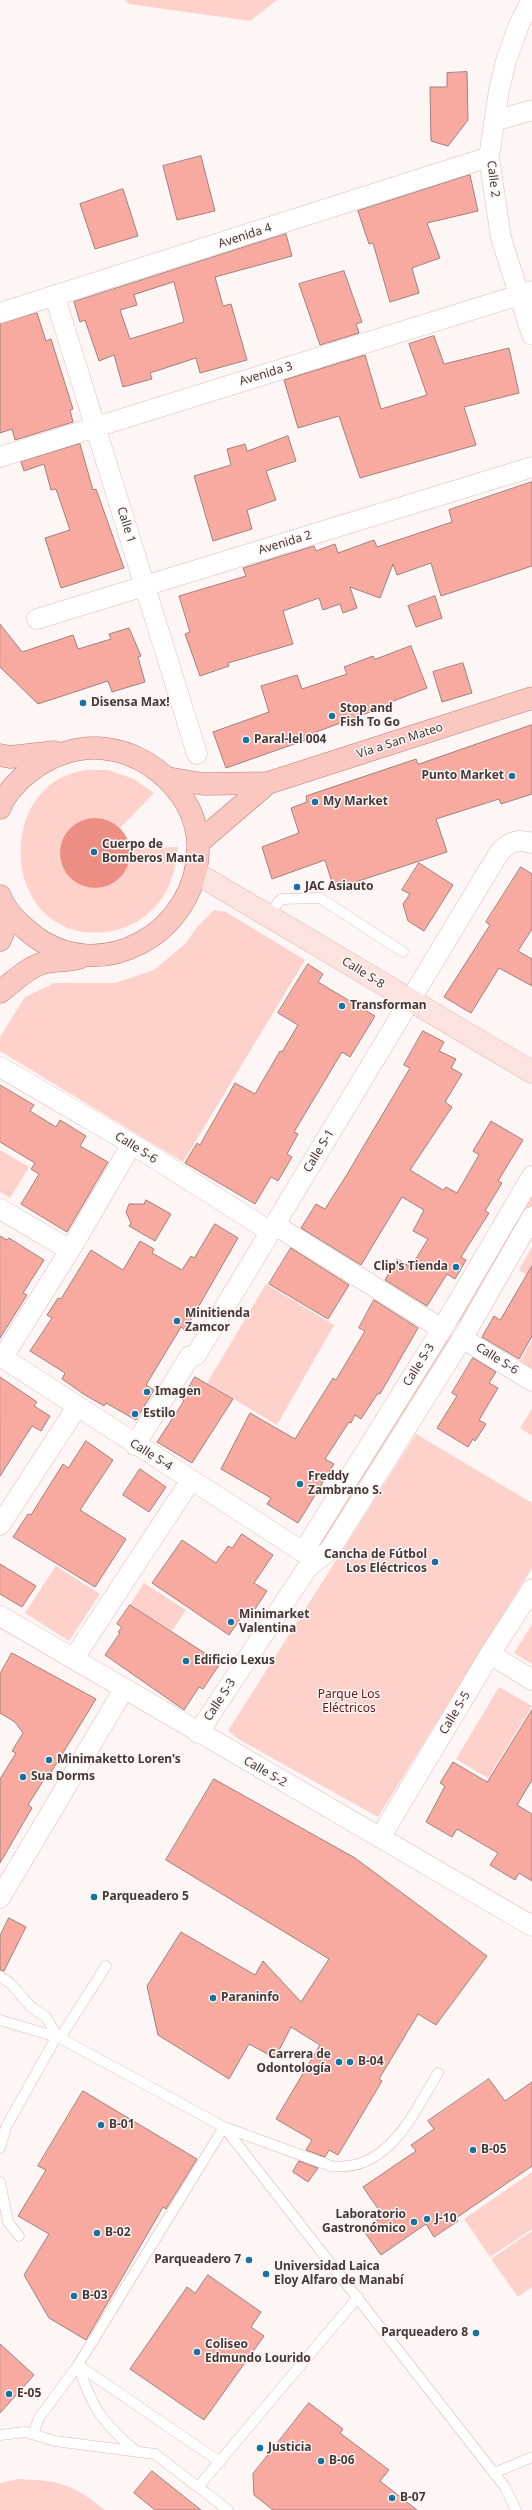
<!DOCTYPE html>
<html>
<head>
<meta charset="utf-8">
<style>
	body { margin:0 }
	canvas { display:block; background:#fdf6f5 }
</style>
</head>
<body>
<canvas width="532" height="2510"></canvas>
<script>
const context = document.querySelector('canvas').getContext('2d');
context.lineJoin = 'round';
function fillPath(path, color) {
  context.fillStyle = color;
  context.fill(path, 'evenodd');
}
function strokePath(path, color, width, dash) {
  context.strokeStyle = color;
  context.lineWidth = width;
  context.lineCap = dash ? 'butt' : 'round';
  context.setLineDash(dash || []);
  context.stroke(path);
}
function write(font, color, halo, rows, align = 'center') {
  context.font = font + ' "Noto Sans",sans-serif';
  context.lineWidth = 3;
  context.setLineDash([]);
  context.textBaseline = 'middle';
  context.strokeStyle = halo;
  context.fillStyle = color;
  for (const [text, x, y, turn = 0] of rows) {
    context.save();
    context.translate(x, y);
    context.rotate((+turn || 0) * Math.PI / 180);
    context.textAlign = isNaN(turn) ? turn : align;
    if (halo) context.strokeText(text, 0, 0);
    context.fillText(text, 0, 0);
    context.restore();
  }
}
fillPath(new Path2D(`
	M125,0h152l-27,21 -121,-17z
	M108,770l26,9 20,14 -34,35 7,9 2,12 49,-2c-3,32 -13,58 -42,75 -16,9 -33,12 -52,10 -84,-12 -84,-146 -3,-161 8,-2 18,-1 27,-1z
	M214,910l12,2 79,48 -122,202 -183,-111v-14l25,-40 30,-14h60l39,-13 31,-26 13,-18z
	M0,1150l29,17 -19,31 -10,-6z
	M532,1188v17l-69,117 -6,1z
	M532,1247v31l-13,-8z
	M266,1284l68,41 -57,100 -70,-42z
	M449,1334l4,3 -130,206 -2,-2z
	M532,1340v30l-13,-8z
	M532,1409v27l-12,-8z
	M416,1434l116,69v65l-154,249 -138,-77 -12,-9z
	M56,1566l44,28 -31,47 -44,-28z
	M144,1583l42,27 -14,21 -42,-26z
	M532,1624v40l-18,-11z
	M499,1687l33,19 -44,72 -32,-19z
	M532,2172v57l-42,28 -26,-38z
	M532,2231v56l-14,10 -27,-38z
	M18,2479c44,2 52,4 87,31h-105v-27z`), '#fed1cb');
fillPath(new Path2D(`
	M60 853a35 35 0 1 1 70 0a35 35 0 1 1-70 0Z`), '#ec8e83');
const building = new Path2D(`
	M467,72l1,48 -20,26 -17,-5 -1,-54h17v-14z
	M201,156l14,55 -38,9 -14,-54z
	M470,175l8,36 -51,12 13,35 -28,10 7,25 -29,9 -17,-59 -4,1 -11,-33z
	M123,189l15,47 -43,13 -15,-45z
	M286,234l6,22 -77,21 8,29 8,-2 16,56 -47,13 -4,-15 -46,15 2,6 -29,8 -9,-32 -15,6 -14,-41 -5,2 -6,-20zM174,282l10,40 -54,17 -10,-29 17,-5 -3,-10z
	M344,271l18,51 -6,2 3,9 -39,12 -21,-61z
	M37,313l9,28 5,-2 22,70 -3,1 3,12 -58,18 -3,-11 -12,4v-109z
	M434,336l10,28 65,-16 10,45 -55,14 12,38 -116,33 -21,-62 -41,12 -14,-48 81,-25 16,54 46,-14 -18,-51z
	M288,436l8,25 -30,10 10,29 -29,10 5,19 -39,12 -19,-65 37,-11 -4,-16 18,-5 2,7z
	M80,444l13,46 3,-1 28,79 -63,20 -16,-50 25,-8 -14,-41 -5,1 -7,-26 -20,7 -3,-9z
	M532,482v84l-91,30 -10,-33 -34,12 -4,-11 -13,34 -30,-11 7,21 -14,5 -3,-9 -17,6 -4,-12 -36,13 10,33 -65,19 1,3 -29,10 -15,-42 5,-2 -11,-36 67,-20 -3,-8 71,-22 2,5 19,-7 3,9 36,-13 3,7 75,-25 -3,-12z
	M435,596l7,22 -26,9 -8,-21z
	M0,624l22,28 51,-17 5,14 33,-10 -2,-5 20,-6 12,28 -3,1 7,25 -33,10 -4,-11 -70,23 -38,-37z
	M411,646l16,42 -36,14 1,2 -76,28 1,4 -91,32 -13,-36 56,-20 -8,-26 36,-11 5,14 45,-15 -3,-7 29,-11 2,3z
	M463,663l9,30 -30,9 -9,-30z
	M532,725v69l-31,10 -2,-5 -63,20 11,33 -113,37 -9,-29 -53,19 -10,-32 37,-14 -8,-25 16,-6 -1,-6 110,-37 2,5z
	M419,863l34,22 -29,46 -16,-10 -5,-17 7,-10 -8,-4z
	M521,867l11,7v55l-14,22 14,8v27l-33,-18 -28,45 -27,-16 46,-72 -4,-3z
	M308,964l15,10 -5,8 57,34 -25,41 -8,-5 -48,80 4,2 -11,20 5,3 -14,24 -7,-4 -16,27 -70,-41 12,-20 3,2 35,-62 20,11 25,-43 2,1 16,-27 -20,-12z
	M423,1031l21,11 -5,9 17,8 -5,9 11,6 -17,28 7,5 -42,63 33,20 3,-3 11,6 22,-38 -6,-4 18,-30 32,19 -25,41 4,2 -17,28 4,2 -28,44 5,3 -11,19 -8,-5 -20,32 -42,-26 12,-21 14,8 17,-28 -15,-8 11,-21 -22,-13 -41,68 -60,-37 15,-24 9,5 21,-33 64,-108 -6,-3z
	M0,1085l34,20 -4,6 26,16 4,-7 26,16 -6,10 28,16 -41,70 -46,-28 18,-30 -8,-5 4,-6 -35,-21z
	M146,1200l25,14 -16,27 -26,-15 2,-3 -5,-11 3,-8h15z
	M215,1224l23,14 -53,92 -4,-3 -35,58 8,5 -18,30 -30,-17 -2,3 -19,-11 -23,-16 3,-6 -35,-22 22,-33 -5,-3 11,-17 3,1 30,-49 32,20 17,-29 14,8 -2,4 30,17 9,-14 3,2z
	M0,1236l7,4 2,-2 35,22 -21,33 4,2 -27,43z
	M291,1248l58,37 -21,34 -59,-35z
	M532,1266v70l-13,23 -37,-22 12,-21 6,4z
	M374,1300l44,28 -38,66 -2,-1 -17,26 -6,-4 -4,8 -2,-1 -24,37 9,5 -36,59 -31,-19 4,-6 -50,-29 29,-56 45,26 38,-61 3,2 29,-49 -6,-3z
	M473,1358l23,14 -7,11 9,5 -19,32 7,4 -11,17 -2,-2 -5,8 -31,-19 20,-32 -5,-3z
	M0,1377l37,25 -3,4 16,10 -9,15 -9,-5 -32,50z
	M195,1377l38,22 -41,64 -35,-21 27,-41 -2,-2z
	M86,1441l27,19 -33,50 46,29 -31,48 -82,-50 15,-23 3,1 32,-51 5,4z
	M140,1469l26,18 -17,25 -26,-17z
	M242,1534l31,21 -19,28 13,8 -16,24 -6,-3 -16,23 -77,-52 30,-43 34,23 12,-17 4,2z
	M0,1564l36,22 -14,21 -22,-13z
	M130,1605l87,56 -1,2 3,2 -16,24 -4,-2 -15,23 -79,-55 15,-22 -2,-1 4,-5 -5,-3z
	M12,1653l84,46 -46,75 -2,-1 -20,32 4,3 -32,55v-84l16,-26 -4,-2 11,-18 -8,-11 -15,-9v-39z
	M532,1710v70l-15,25 15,9v67l-13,-8 -4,7 -25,-15 8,-12 -41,-24 -5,8 -26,-15 19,-36 -5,-3 13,-21 34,20z
	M214,1779l141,79 132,98 -51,69 -18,-11 -39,65 3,2 -44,74 -9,-5 -4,7 -19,-7 6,-10 -36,-21 44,-74 -29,-18 -16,31 -26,-14 -20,35 -71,-44 -11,-49 34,-54 74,43 8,-14 38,41 28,-43 -163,-99z
	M9,1918l17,9 -22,44 -4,-1v-34z
	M489,2079l16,22 27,-19v84l-76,52 2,3 -24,16 -8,-13 -45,31 -18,-25 20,-14 -20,-29 53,-36 -5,-6 23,-16 -6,-8z
	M83,2091l114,68 -31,50 -3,-2 -77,133 -37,-22 -25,-43 25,-41 -31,-18 28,-46 -8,-4z
	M299,2161l19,7 -10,14 -15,-10z
	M208,2275l53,37 -10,15 13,9 -60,84 -74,-51 57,-82 8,6z
	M0,2344l34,31 -34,38z
	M309,2403l34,26 -3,4 49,37 -9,11 37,29h-144l-19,-15 -1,-21z
	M152,2471l49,39h-46l-21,-17z`);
fillPath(building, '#f8aaa1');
strokePath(building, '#9f817d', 1);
const lane = new Path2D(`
	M269,914l12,-15 39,-1 83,54
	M0,1976l11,8 20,23 15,10 11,19
	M0,2020l60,18 164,89 107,39c57,7 82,-52 107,-93
	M60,2038l46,-72
	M224,2127l281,360 11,23
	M0,2148l6,-21 51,-91
	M0,2182l8,40 11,14
	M78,2365l142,97
	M78,2365c14,42 24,58 58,86
	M33,2434l6,-16 39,-53 146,-238
	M0,2435l25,-3 30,9 100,13 73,56
	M494,2473l38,-16
	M198,2487l160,-190`);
const street = new Path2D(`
	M532,0l-12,22 -14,39 -7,29 -10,67 12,81 31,97
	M495,121l37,-11
	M55,297l142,457
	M0,313l489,-156
	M0,457l532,-166
	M37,619l495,-152
	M0,1067l132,77 139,88
	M0,1209l70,41
	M275,1225l167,104
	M462,1338l70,43
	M0,1356l303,196
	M3,1357l67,-107 62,-106
	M135,1445l55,-89 6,-1 303,-502c9,-11 19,-15 33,-10
	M0,1525l77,-118
	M303,1552l139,-223 90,-153
	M0,1616l532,310
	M490,1654l42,26
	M74,1658l117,-178
	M198,1733l110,-166 22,-17 3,-5 132,-211 67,-117
	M380,1838l110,-184 42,-65
	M0,1898l124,-209`);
const secondary = new Path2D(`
	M196,873l336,199`);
const primary = new Path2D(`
	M0,755l10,2 45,-5
	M167,778l36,6 65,-1 264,-85
	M0,808c5,-14 18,-28 30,-37 21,-16 49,-26 77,-22 46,6 89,47 91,95 3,88 -100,147 -170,87 -11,-9 -23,-21 -28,-35
	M198,843l70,-60
	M0,940l3,-7 -2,-33
	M0,992c15,-11 29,-27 48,-30 11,-2 20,-1 31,-4`);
strokePath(lane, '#dbbbb7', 11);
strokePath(street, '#dbbbb7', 21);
strokePath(secondary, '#dbbbb7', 23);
strokePath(primary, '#ba7d75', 23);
strokePath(lane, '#fff', 10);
strokePath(street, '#fff', 20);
strokePath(secondary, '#fde3e0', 22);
strokePath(primary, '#fbc7c1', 22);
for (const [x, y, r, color] of [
	[83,703,4,"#1572a1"],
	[332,716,4,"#1572a1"],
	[246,740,4,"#1572a1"],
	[512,776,4,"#1572a1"],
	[315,802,4,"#1572a1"],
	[94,852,4,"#1572a1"],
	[297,887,4,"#1572a1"],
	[342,1006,4,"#1572a1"],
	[456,1267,4,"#1572a1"],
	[177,1321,4,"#1572a1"],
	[147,1392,4,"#1572a1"],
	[135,1414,4,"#1572a1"],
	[300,1484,4,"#1572a1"],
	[435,1562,4,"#1572a1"],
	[231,1622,4,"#1572a1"],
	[186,1661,4,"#1572a1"],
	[49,1760,4,"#1572a1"],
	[23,1777,4,"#1572a1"],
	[94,1897,4,"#1572a1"],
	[213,1998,4,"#1572a1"],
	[339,2062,4,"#1572a1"],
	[350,2062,4,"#1572a1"],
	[101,2125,4,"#1572a1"],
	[473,2150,4,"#1572a1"],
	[427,2219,4,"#1572a1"],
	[414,2222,4,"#1572a1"],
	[97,2233,4,"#1572a1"],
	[249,2260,4,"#1572a1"],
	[266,2274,4,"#1572a1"],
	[74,2296,4,"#1572a1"],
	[476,2333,4,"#1572a1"],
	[197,2352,4,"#1572a1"],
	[9,2394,4,"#1572a1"],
	[260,2448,4,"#1572a1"],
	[321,2461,4,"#1572a1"],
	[392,2498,4,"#1572a1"]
]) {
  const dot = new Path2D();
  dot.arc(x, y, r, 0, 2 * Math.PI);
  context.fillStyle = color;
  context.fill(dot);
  strokePath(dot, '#fdf6f5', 1.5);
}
write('12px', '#463937', '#fdf6f5', [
	["Calle 2",493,179,83],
	["Avenida 4",245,236,-18],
	["Avenida 3",266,374,-17],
	["Calle 1",126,525,73],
	["Avenida 2",285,543,-17],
	["Vía a San Mateo",400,741,-18],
	["Calle S-8",363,973,32],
	["Calle S-6",136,1148,32],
	["Calle S-1",319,1151,-59],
	["Calle S-6",497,1359,32],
	["Calle S-3",419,1365,-58],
	["Calle S-4",151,1455,32],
	["Calle S-3",220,1700,-57],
	["Calle S-5",455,1713,-59],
	["Calle S-2",265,1772,30]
]);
write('bold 12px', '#463937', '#fdf6f5', [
	["Disensa Max!",91,703],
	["Stop and",340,709],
	["Fish To Go",340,723],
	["Paral-lel 004",254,740],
	["Punto Market",504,776,"right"],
	["My Market",323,802],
	["Cuerpo de",102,845],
	["Bomberos Manta",102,859],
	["JAC Asiauto",305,887],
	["Transforman",350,1006],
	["Clip's Tienda",448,1267,"right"],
	["Minitienda",185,1314],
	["Zamcor",185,1328],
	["Imagen",155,1392],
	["Estilo",143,1414],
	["Freddy",308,1477],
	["Zambrano S.",308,1491],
	["Cancha de Fútbol",427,1555,"right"],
	["Los Eléctricos",427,1569,"right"],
	["Minimarket",239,1615],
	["Valentina",239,1629],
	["Edificio Lexus",194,1661],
	["Minimaketto Loren's",57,1760],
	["Sua Dorms",31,1777],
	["Parqueadero 5",102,1897],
	["Paraninfo",221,1998],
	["Carrera de",331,2055,"right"],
	["Odontología",331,2069,"right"],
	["B-04",358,2062],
	["B-01",109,2125],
	["B-05",481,2150],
	["Laboratorio",406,2215,"right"],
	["Gastronómico",406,2229,"right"],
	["J-10",435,2219],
	["B-02",105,2233],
	["Parqueadero 7",241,2260,"right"],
	["Universidad Laica",274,2267],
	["Eloy Alfaro de Manabí",274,2281],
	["B-03",82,2296],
	["Parqueadero 8",468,2333,"right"],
	["Coliseo",205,2345],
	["Edmundo Lourido",205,2359],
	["E-05",17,2394],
	["Justicia",268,2448],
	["B-06",329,2461],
	["B-07",400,2498]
], 'left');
write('12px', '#6a1714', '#fdf6f5', [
	["Parque Los",349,1695],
	["Eléctricos",349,1709]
]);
</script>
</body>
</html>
